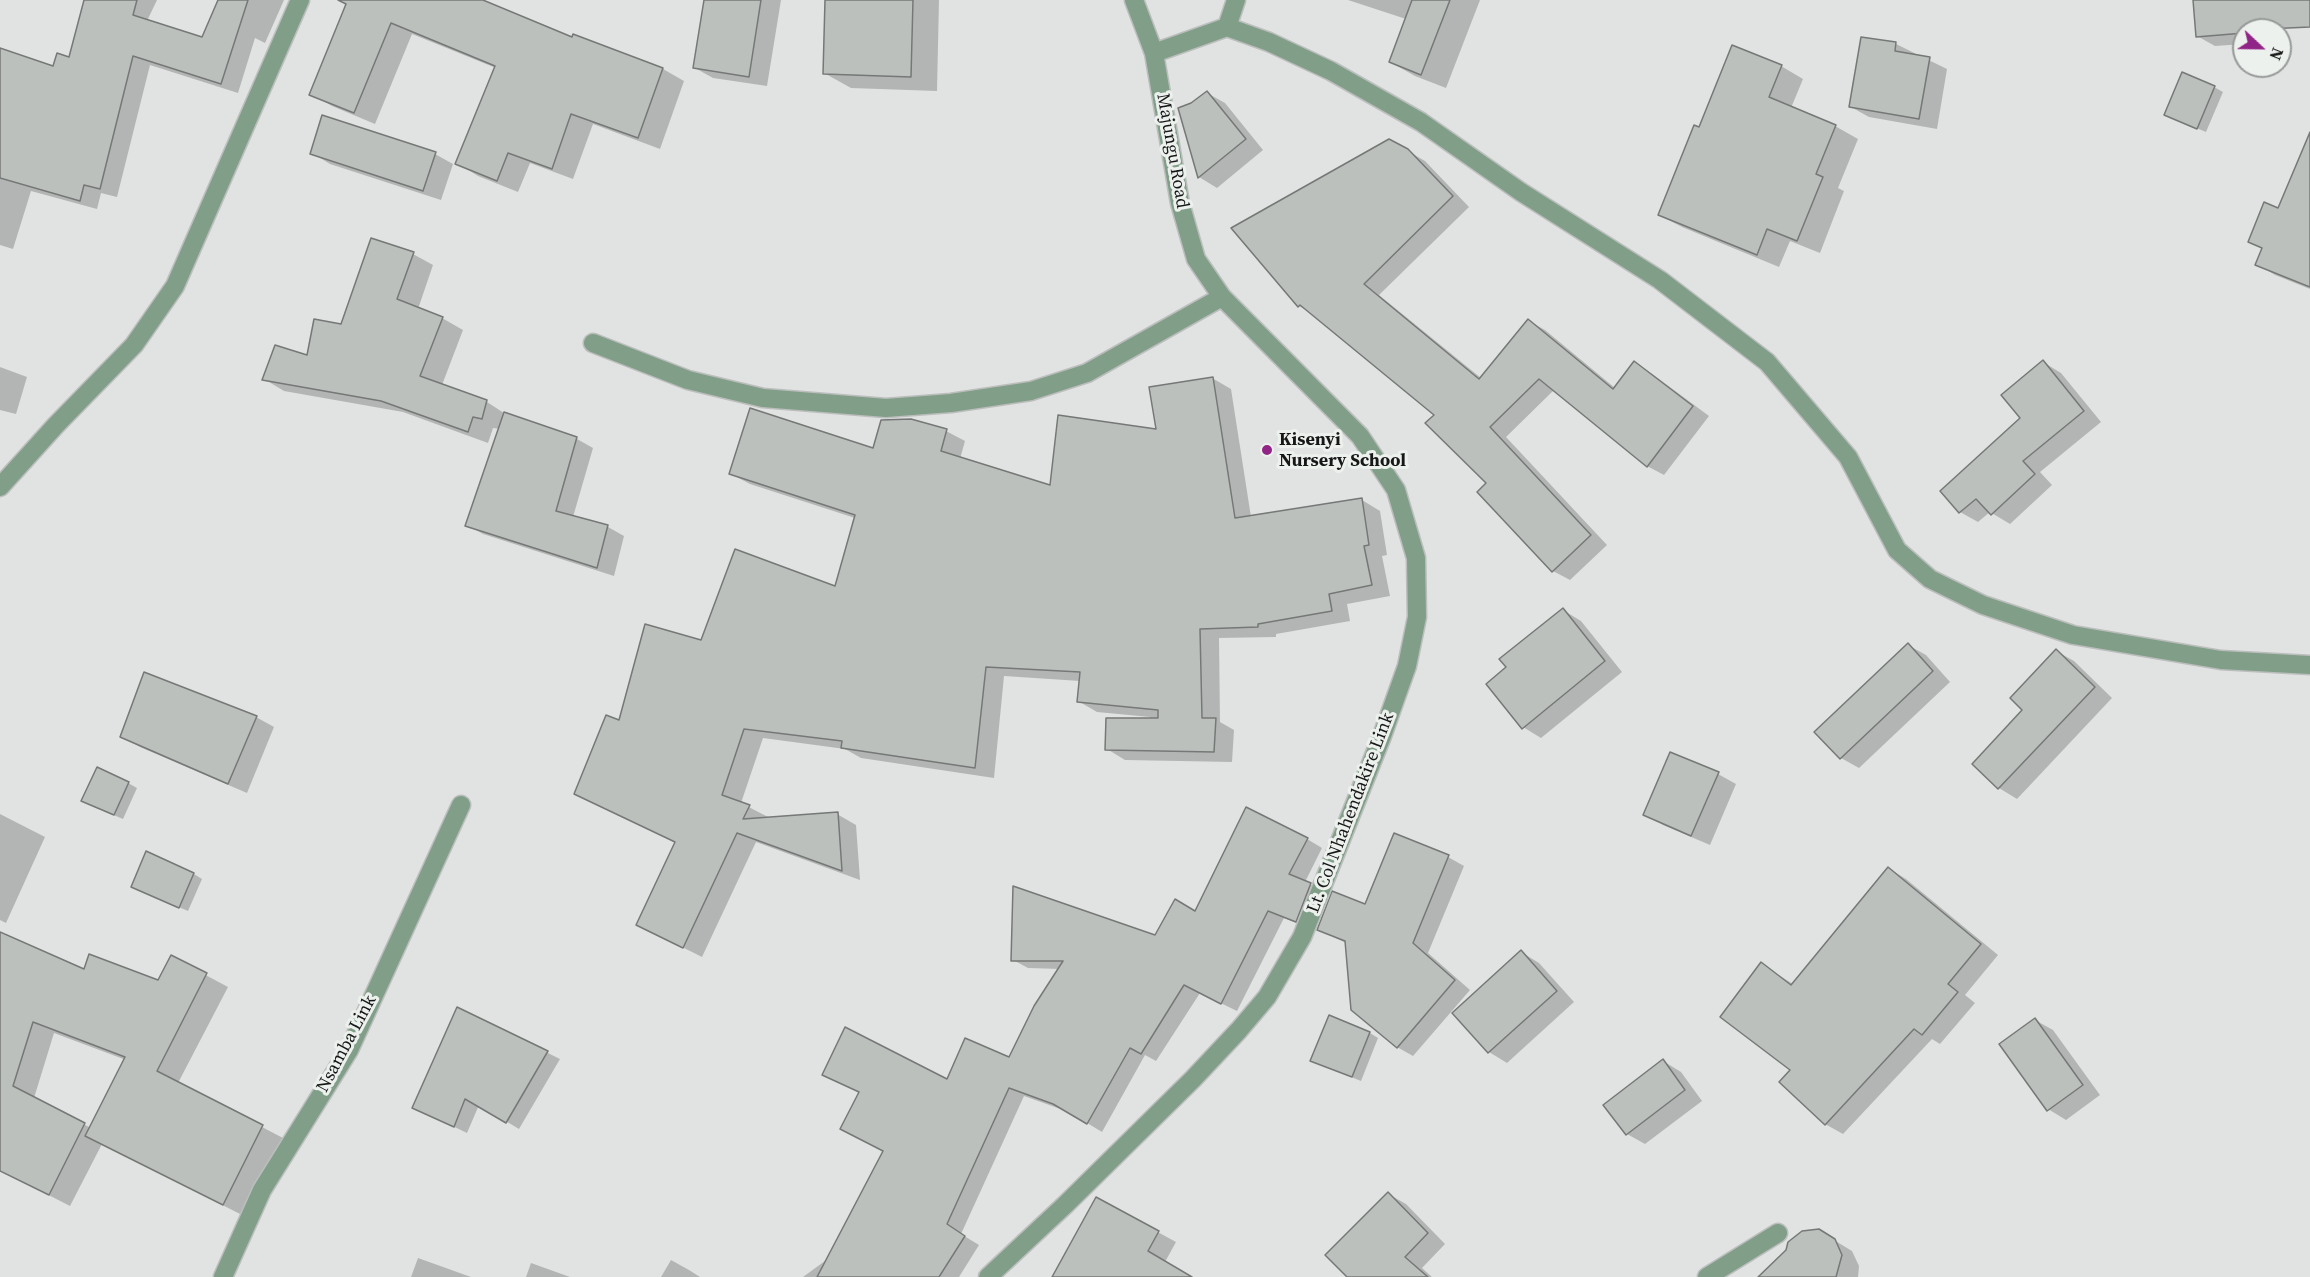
<!DOCTYPE html>
<html>
<head>
<meta charset="utf-8">
<style>
	body { margin:0 }
	#map { position:relative; width:2310px; height:1277px; overflow:hidden; background:#e0e3e1; font-family:"Source Serif 4",serif }
	canvas { display:block }
	.north { position:absolute; left:2232px; top:18px; width:60px; height:60px; box-sizing:border-box; background:#edf1ee; border:2px solid #979a98; border-radius:50%; rotate:112deg; font-size:16px; font-weight:700; line-height:24px; text-align:center; color:#161817 }
	.north::after { content:''; display:block; margin:auto; width:21px; height:27px; background:#912587; clip-path:polygon(50% 0,100% 100%,50% 72%,0 100%) }
</style>
</head>
<body>
<div id="map">
<canvas width="2310" height="1277"></canvas>
<div class="north">N</div>
</div>
<script>
const context = document.querySelector('canvas').getContext('2d');
context.lineJoin = 'round';
function fillPath(path, color) {
  context.fillStyle = color;
  context.fill(path, 'evenodd');
}
function strokePath(path, color, width, dash) {
  context.strokeStyle = color;
  context.lineWidth = width;
  context.lineCap = dash ? 'butt' : 'round';
  context.setLineDash(dash || []);
  context.stroke(path);
}
function write(font, color, halo, rows, align = 'center') {
  context.font = font + ' "Source Serif 4",serif';
  context.lineWidth = 6;
  context.setLineDash([]);
  context.textBaseline = 'middle';
  context.strokeStyle = halo;
  context.fillStyle = color;
  for (const [text, x, y, turn = 0] of rows) {
    context.save();
    context.translate(x, y);
    context.rotate((+turn || 0) * Math.PI / 180);
    context.textAlign = isNaN(turn) ? turn : align;
    if (halo) context.strokeText(text, 0, 0);
    context.fillText(text, 0, 0);
    context.restore();
  }
}
fillPath(new Path2D(`
	M86,0h71l-10,21 55,18 18,-39h64l-19,43 -10,-5 -17,55 -88,-28 -33,132 -16,-4 -4,16 -66,-18 -18,58 -13,-4v-195l54,18 16,-10z
	M349,0h130l94,39 1,-3 89,33 21,12 -24,68 -67,-25 -20,55 -43,-16 -12,29 -40,-16 -21,-13 39,-95 -84,-34 -37,90 -43,-18 -21,-12z
	M705,0h76l-14,86 -54,-8 -18,-10z
	M827,0h112l-2,91 -86,-3 -27,-15z
	M1348,0h132l-34,88 -31,-12 -25,-14 16,-43z
	M2195,0h83l2,30h-36v14l-29,2 -18,-10z
	M1862,39l34,5 51,25 -10,60 -68,-12 -18,-10z
	M1781,66l22,13 -12,29 44,18 23,13 -20,49 6,3 -24,62 -30,-12 -11,26 -97,-40 -23,-12 41,-86z
	M2214,87l9,5 -17,40 -31,-13z
	M1207,93l18,10 38,47 -46,38 -18,-11 -19,-68 12,-4z
	M2310,134v155l-35,-14 -18,-11 6,-15 -13,-8 28,-31z
	M1389,140l36,21 44,46 -90,88 102,83 48,-57 16,9 70,58 19,-25 17,10 58,43 -45,59 -17,-9 -92,-77 -49,48 101,108 -37,35 -17,-9 -117,-157 -121,-99 -16,-9z
	M312,153l123,1 18,10 -12,36 -111,-36z
	M413,254l20,11 -15,44 24,9 21,12 -21,55 45,17 20,13 70,24 16,9 -20,69 35,10 16,9 -10,40 -131,-42 -16,-9 33,-96 -7,-1 -5,15 -85,-31 -119,-21 -20,-12 44,-22 34,-31z
	M2043,362l18,11 40,49 -61,50 12,13 -42,39 -20,-12 -12,10 -18,-10 62,-94z
	M0,367l27,10 -11,37 -16,-4z
	M1212,378l19,11 20,128 111,-17 18,11 7,44 -5,1 8,40 -43,8 3,17 -74,13v3l-57,1 1,84 14,8 -2,32 -107,-2 -18,-11 43,-30v-2l-53,-5 -19,-11 2,-20 -76,-5 -10,102 -133,-20 -16,-9 -82,-11 -22,65 27,14 -1,2 70,-5 19,11 4,55 -104,-38 -54,115 -64,-32 38,-82 -101,-49 45,-72 82,-81 134,-53 19,-70 -105,-34 -19,-10 143,-24 72,-19 19,10 -5,18 92,28 106,-56z
	M1563,610l18,11 41,51 -81,66 -18,-11 -15,-60z
	M1908,645l18,10 24,27 -91,86 -18,-10z
	M2056,651l18,10 38,37 -95,101 -18,-11 -25,-24 51,-54z
	M256,717l18,10 -27,66 -107,-46 -18,-10z
	M1718,774l18,10 -26,61 -47,-20 -18,-11z
	M128,783l9,5 -14,31 -31,-13z
	M0,814l45,23 -39,86 -6,-3z
	M1307,839l15,9 -17,34 21,11 -15,36 -27,-11 -47,93 -37,-18 -44,68 -11,-6 -43,77 -33,-20 -45,-16 -63,138 18,11 -20,32h-156l26,-19 119,-177 62,-22 50,-90 -32,-1 -15,-8 143,-23z
	M1448,857l16,9 -36,87 42,37 -57,66 -16,-9 -51,-104 -27,-13 47,-24z
	M1888,868l18,11 92,76 -33,40 10,8 -35,41 -8,-5 -89,95 -18,-10 -33,-55 -31,-105 32,20z
	M194,874l8,5 -14,32 -47,-20z
	M0,934l84,37 75,11 13,-25 56,30 -50,96 105,55 -39,78 -142,-72 -32,62 -45,-23 -25,-27zM54,1033l72,27 -35,68 -57,-30z
	M1521,952l18,11 35,39 -67,61 -18,-11 -35,-39z
	M458,1009l102,50 -41,70 -40,-24 -12,28 -54,-26z
	M2035,1020l18,10 47,65 -34,25 -18,-11z
	M1370,1033l8,5 -17,43 -40,-16z
	M1663,1061l18,11 21,29 -57,43 -18,-10z
	M1388,1194l18,10 39,40 -23,24 10,9h-83z
	M1097,1199l79,43 -11,20 25,15h-136z
	M1819,1231l33,20 7,15 -1,11h-98z
	M418,1258l53,19h-60z
	M671,1260l18,10 11,7h-39z
	M531,1263l39,14h-44z`), '#0003');
const building = new Path2D(`
	M84,0h53l-4,15 69,22 16,-37h30l-27,84 -88,-28 -33,133 -16,-4 -4,16 -80,-23v-130l53,18 4,-13 12,4z
	M338,0h145l89,37 1,-3 90,34 -25,70 -67,-24 -19,55 -44,-16 -11,28 -42,-17 40,-98 -104,-43 -37,90 -45,-18 37,-91z
	M704,0h57l-12,77 -56,-9z
	M825,0h88l-2,77 -88,-3z
	M1412,0h38l-29,75 -32,-13z
	M2193,0h117v27l-66,3v3l-48,4z
	M1861,37l35,5 -1,9 35,6 -11,62 -70,-12z
	M1732,45l50,20 -13,32 67,28 -20,49 7,3 -26,64 -30,-12 -10,26 -99,-40 36,-90 5,2z
	M2182,72l33,14 -18,43 -33,-14z
	M1207,91l39,48 -48,39 -20,-70 13,-5z
	M322,115l114,37 -13,39 -113,-37z
	M2310,132v155l-55,-22 7,-17 -14,-6 16,-40 14,6z
	M1389,139l19,10 45,47 -89,88 115,95 49,-60 85,70 21,-28 59,45 -46,61 -108,-88 -49,48 101,108 -39,37 -75,-80 9,-9 -61,-60 9,-8 -134,-110 -2,2 -67,-79z
	M371,238l43,14 -17,47 46,18 -23,59 67,24 -5,19 -9,-2 -5,15 -87,-31 -119,-21 13,-35 32,10 7,-36 27,5z
	M2043,360l41,51 -61,50 12,13 -44,41 -15,-16 -17,14 -19,-22 80,-73 -19,-23z
	M1213,377l22,141 127,-20 7,47 -5,1 8,39 -43,9 3,17 -74,13v3l-58,2 2,89h14l-2,34 -109,-2 1,-32h52v-8l-81,-8 3,-30 -94,-5 -11,101 -134,-20 1,-7 -98,-12 -22,66 28,10 -7,14 95,-7 4,59 -105,-38 -54,115 -47,-23 39,-83 -101,-48 32,-79 13,5 26,-96 56,16 34,-91 100,37 20,-71 -126,-41 21,-66 123,40 8,-28 30,-1 36,10 -6,22 109,34 8,-70 98,14 -7,-42z
	M504,412l73,25 -21,74 52,14 -11,43 -132,-42z
	M1563,608l42,53 -83,68 -36,-45 20,-17 -7,-8z
	M1908,643l25,28 -93,88 -26,-27z
	M2056,649l39,38 -97,102 -26,-25 50,-54 -12,-12z
	M144,672l113,44 -29,68 -108,-47z
	M1670,752l49,20 -28,64 -48,-21z
	M97,767l32,15 -15,33 -33,-14z
	M1246,807l62,31 -19,36 22,9 -15,39 -28,-11 -47,93 -37,-19 -43,69 -11,-6 -43,76 -34,-20 -44,-16 -62,136 18,12 -26,41h-122l66,-126 -43,-22 19,-37 -37,-17 23,-48 102,52 18,-41 44,19 25,-51 29,-45h-52l2,-75 142,49 20,-36 20,12z
	M1394,833l55,22 -36,88 42,37 -58,68 -46,-38 -6,-69 -28,-11 15,-39 33,13z
	M146,851l48,22 -15,35 -48,-21z
	M1888,867l93,77 -33,40 10,8 -36,43 -8,-6 -89,96 -46,-43 11,-12 -70,-53 41,-55 30,23z
	M0,932l84,37 5,-15 69,26 13,-25 36,18 -50,98 106,54 -40,80 -138,-69 40,-79 -92,-35 -20,64 72,37 -36,72 -49,-24z
	M1521,950l36,41 -69,62 -36,-40z
	M457,1007l91,44 -42,72 -41,-24 -11,28 -42,-19z
	M1329,1015l41,17 -18,45 -42,-16z
	M2035,1018l48,67 -36,26 -48,-67z
	M1663,1059l22,31 -59,45 -23,-30z
	M1388,1192l40,41 -23,24 23,20h-81l-22,-22z
	M1096,1197l63,34 -11,20 44,26h-140z
	M1819,1229l16,10 7,16 -6,22h-78l28,-27 2,-8 14,-11z`);
fillPath(building, '#bcc0bd');
strokePath(building, '#757876', 1.5);
const street = new Path2D(`
	M1227,27l42,15 62,29 90,51 100,70 139,88 107,82 81,95 49,93 33,29 53,26 90,30 148,25 89,5
	M1154,53l73,-26 9,-27
	M593,343l95,37 75,18 123,10 65,-5 80,-12 56,-18 135,-76
	M0,487l56,-62 78,-80 41,-59 125,-286
	M223,1277l39,-87 87,-140 112,-245
	M988,1277l77,-72 128,-126 46,-49 28,-33 35,-60 80,-201 25,-70 10,-49 -1,-59 -20,-68 -36,-54 -138,-139 -26,-38 -16,-56 -26,-150 -20,-53
	M1707,1277l71,-44`);
strokePath(street, '#bcbebd', 21);
strokePath(street, '#819f88', 18);
for (const [x, y, r, color] of [
	[1267,450,6,"#912587"]
]) {
  const dot = new Path2D();
  dot.arc(x, y, r, 0, 2 * Math.PI);
  context.fillStyle = color;
  context.fill(dot);
  strokePath(dot, '#edf1ee', 2);
}
write('18px', '#161817', '#edf1ee', [
	["Majungu Road",1172,151,80],
	["Lt. Col Nhahendakire Link",1351,813,-69],
	["Nsamba Link",347,1044,-62]
]);
write('bold 18px', '#161817', '#edf1ee', [
	["Kisenyi",1279,440],
	["Nursery School",1279,461]
], 'left');
</script>
</body>
</html>
